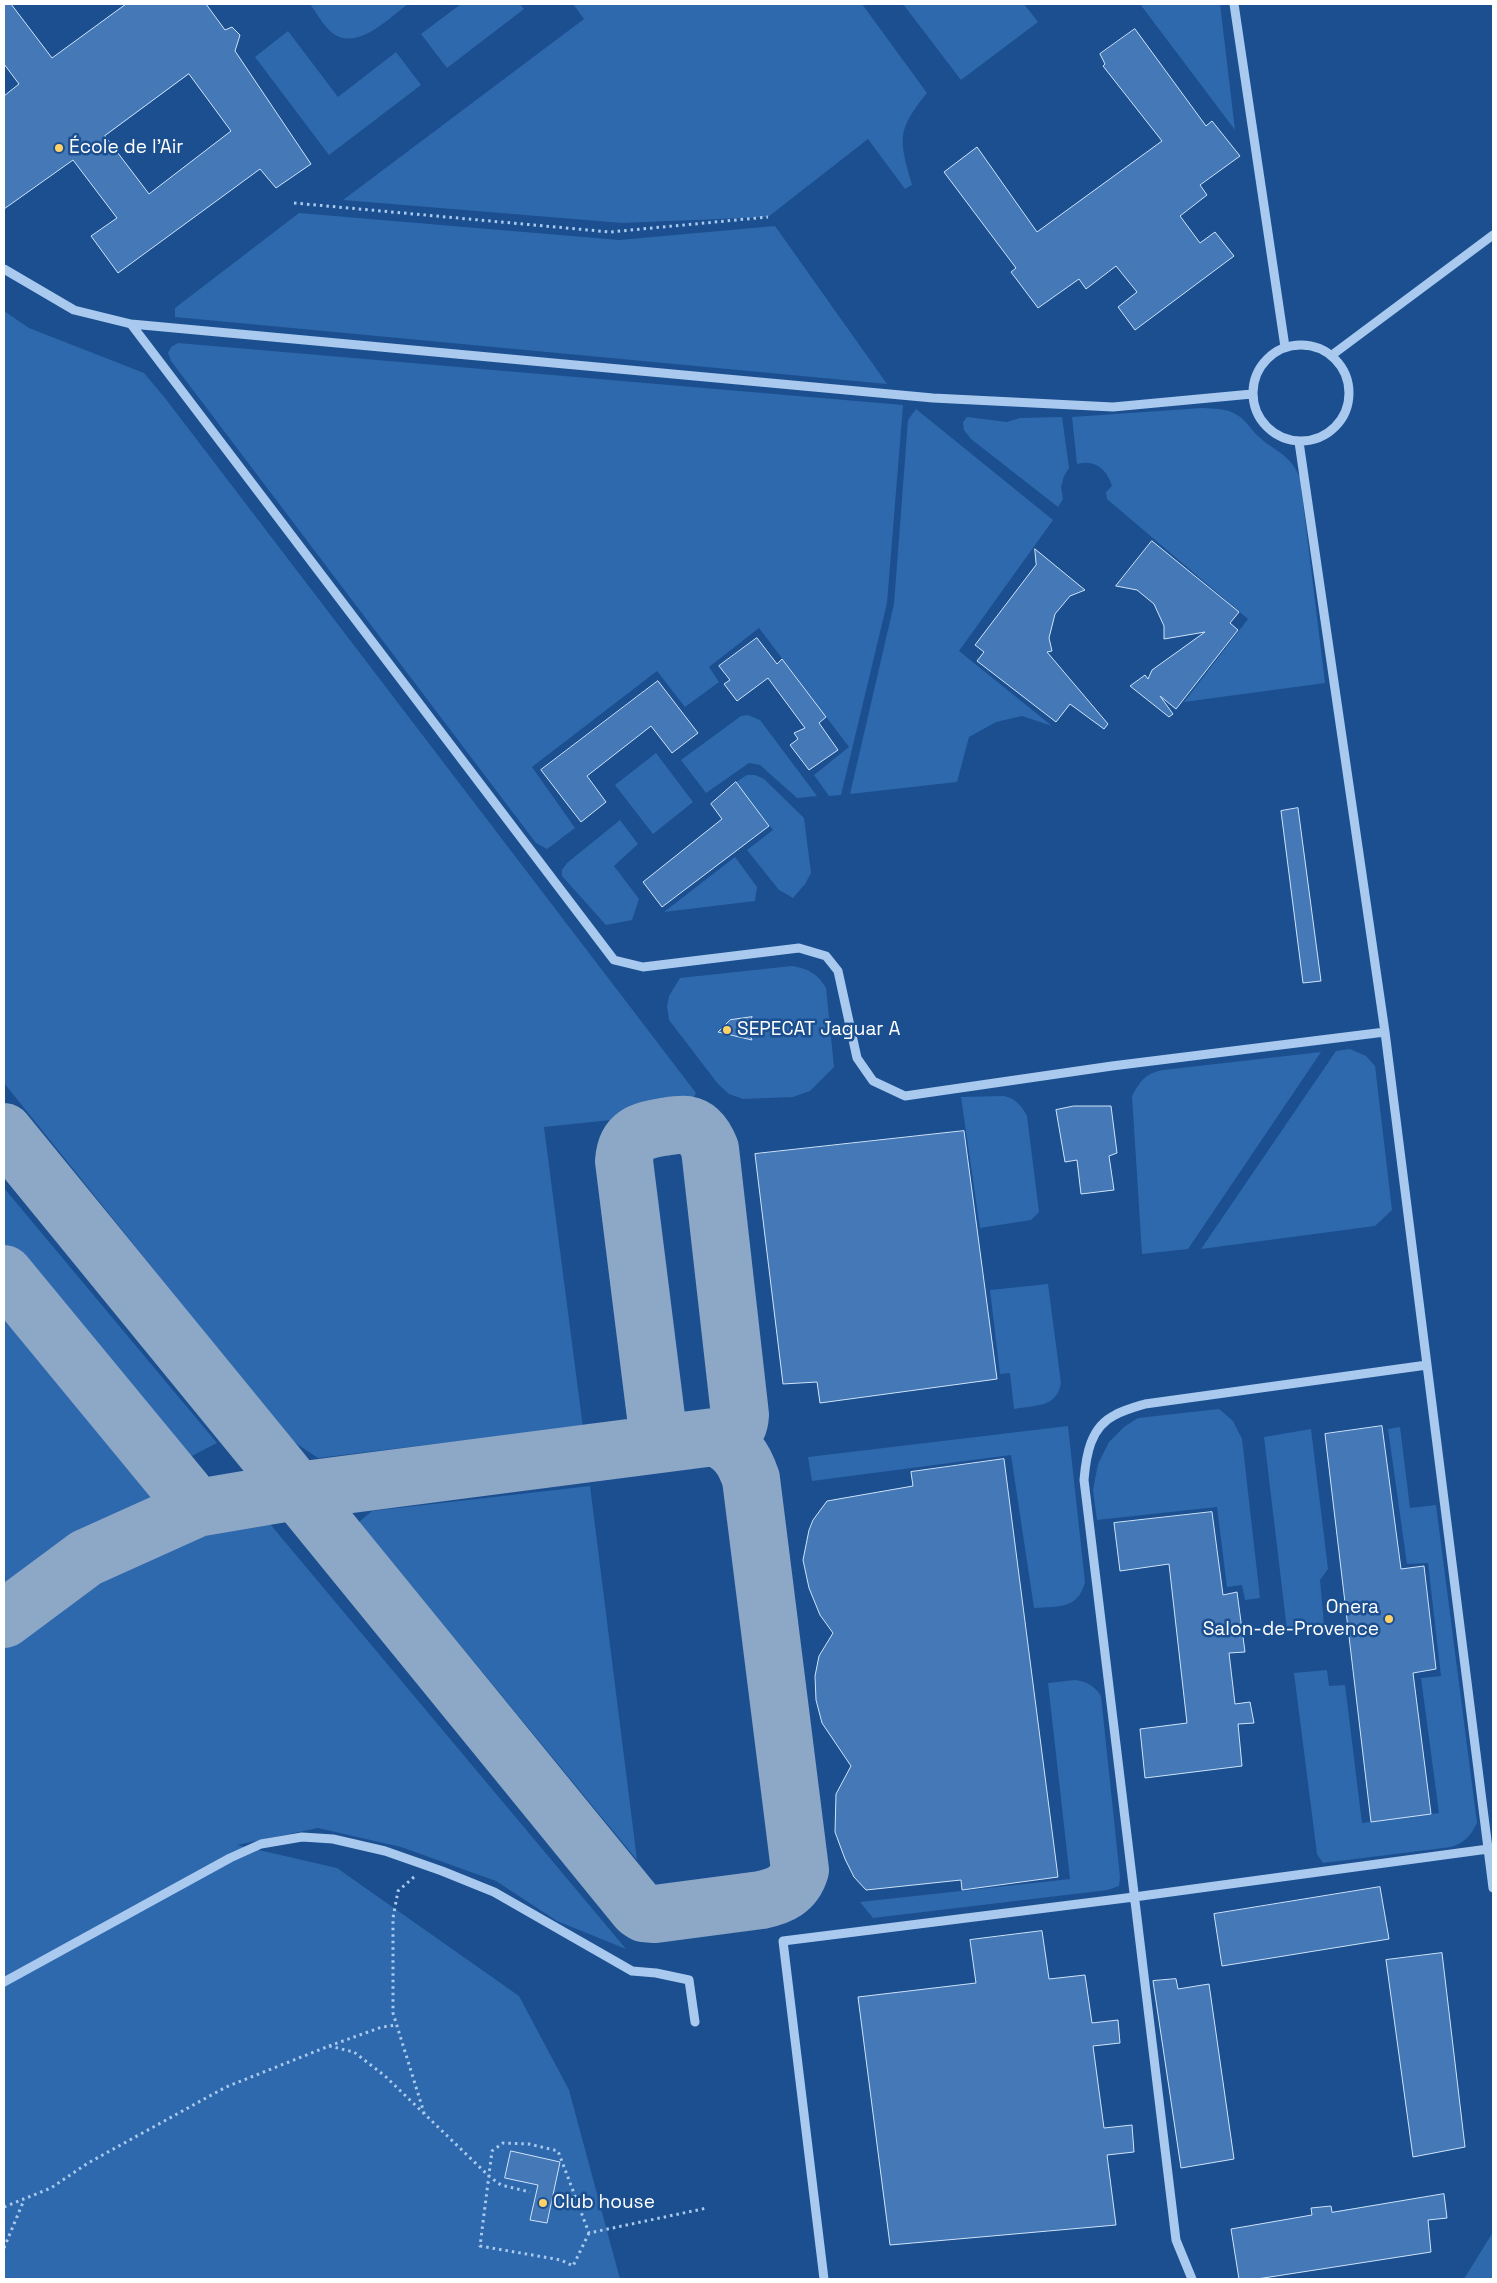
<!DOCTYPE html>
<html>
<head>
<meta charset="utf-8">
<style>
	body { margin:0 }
	#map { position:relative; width:1497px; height:2283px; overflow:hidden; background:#1b4f8f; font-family:"Space Grotesk",sans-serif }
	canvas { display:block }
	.frame { position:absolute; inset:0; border:5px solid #fff; pointer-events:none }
</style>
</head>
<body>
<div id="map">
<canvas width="1497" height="2283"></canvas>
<div class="frame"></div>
</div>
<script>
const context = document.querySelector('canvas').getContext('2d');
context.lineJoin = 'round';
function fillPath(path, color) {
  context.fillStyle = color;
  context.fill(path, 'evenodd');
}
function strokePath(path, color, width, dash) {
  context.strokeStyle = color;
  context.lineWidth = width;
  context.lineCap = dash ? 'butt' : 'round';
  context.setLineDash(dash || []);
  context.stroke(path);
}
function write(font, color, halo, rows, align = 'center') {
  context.font = font + ' "Space Grotesk",sans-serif';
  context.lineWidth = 5;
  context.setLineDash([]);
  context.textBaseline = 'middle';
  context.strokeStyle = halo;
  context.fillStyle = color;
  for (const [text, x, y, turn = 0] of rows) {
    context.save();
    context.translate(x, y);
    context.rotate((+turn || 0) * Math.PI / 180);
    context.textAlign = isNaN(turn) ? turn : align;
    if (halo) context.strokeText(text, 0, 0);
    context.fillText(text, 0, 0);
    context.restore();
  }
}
fillPath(new Path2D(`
	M310,4h98c-19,14 -52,49 -77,28 -8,-7 -15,-20 -21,-28z
	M461,4h59l4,5 -77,59 -26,-34z
	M573,4h289l65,89c-31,38 -28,46 -15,92l-7,4 -37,-50 -100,78 -146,6 -279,-23 241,-181z
	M903,4h121l14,18 -77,58z
	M1140,4h80l15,126z
	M288,31l50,66 58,-45 25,33 -92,70 -74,-98z
	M299,213l320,27 156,-14 112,158 -712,-67v-9z
	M4,311l25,17 115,45 21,25 531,695 -9,19 -143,15 39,301 -25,1 -240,29 -27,-18 -287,-357z
	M178,343l725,62 -16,198 -46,192 -12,1 -15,-21 35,-28 -90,-119 -50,39 10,15 -34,25 -28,-36 -125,96 43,61 -28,21 -11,-6 -365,-482 -3,-8 3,-6z
	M1202,408c12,1 25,0 35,7 9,5 14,15 22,22 17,15 32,18 41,41l25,205 -141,19 64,-83 -141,-120 -1,-7 6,-6c-5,-17 -17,-27 -35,-22l-5,-47z
	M916,409l137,111 -94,131 93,75 -30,-10 -26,6 -27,15 -12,45 -107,12 44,-190 14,-184z
	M967,417l40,5 13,-4 42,-1 7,51 -5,8 -3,11 2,12 -5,8 -87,-68 -7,-9 -1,-8z
	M748,715l12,5 57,76 -20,2 -37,-33 -11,-2 -43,30 -25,-33 60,-44z
	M656,753l37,49 -40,32 -38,-49z
	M747,775h8l9,4 40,39 7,55 -6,11 -12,14 -14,-8 -32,-40 26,-20 -37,-48z
	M620,820l18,24 -24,22 25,33 -7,21 -26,5 -44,-49v-6l5,-7z
	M735,857l22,30 -2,14 -91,11z
	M792,966c17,3 26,8 34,22l8,79 -24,24 -17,6 -50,2 -14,-5 -11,-10 -49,-64 -2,-14 2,-10 11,-18z
	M1350,1049l16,7 9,10 17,144 -17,16 -174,23 135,-198z
	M1321,1052l-133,197 -46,5 -10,-158c9,-16 13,-22 31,-26z
	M1004,1096c12,3 17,9 23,20l12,96 -8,8 -51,8 -19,-131z
	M4,1188l213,255 -37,19 35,69 55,-7 356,425 -69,-28 -61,-40 -95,-34 -83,-19 -81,17 100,23 182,128 50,94 51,189h-616z
	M1048,1284l13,99c-4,25 -26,22 -47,26l-4,-36 -10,1 -10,-84z
	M1219,1409l14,12 9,18 18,159 -15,2 -3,-15 -15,2 -10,-80 -120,13 -4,-30 5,-26 11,-22 15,-15 14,-9z
	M1068,1426l17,156c-7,28 -27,24 -51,26l-23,-153 -199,26 -4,-24z
	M1400,1427l10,81 26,-3 41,318c-6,12 -12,20 -26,24l-128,16 -6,-9 -23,-181 33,-3 2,16 16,-1 17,138 77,-10 -18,-135 20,-2 -13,-113 -21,1 -19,-135z
	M1311,1429l17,140 -8,11 4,45 -37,5 -23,-193z
	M590,1486l47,374 -278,-338 13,-11z
	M1075,1680c12,2 19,5 26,16l19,181 -1,9 -11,4 -235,28 -13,-16 210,-23 -22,-196z
	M1493,2232v47h-29z`), '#2e69ad');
strokePath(new Path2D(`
	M4,1132l277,339 16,20 341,418 6,4 11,1 106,-14c19,-4 33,-10 39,-30l-49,-391c-7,-21 -16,-34 -37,-42l-417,54 -100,17 -111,50 -82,61
	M4,1274l193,234
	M647,1445l8,-9 2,-11 -33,-264c2,-26 16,-30 39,-34 7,-1 17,-3 24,-2 12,2 19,14 23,24l30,266c-1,18 -10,20 -26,22`), '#8da7c7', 58);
const building = new Path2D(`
	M4,4h7l41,54 74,-54h80l19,26 7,-3 8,8 -5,16 76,113 -35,24 -16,-19 -142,104 -27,-37 26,-18 -44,-58 -69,49v-113l15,-12 -15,-20zM189,74l42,57 -82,63 -44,-58z
	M1135,29l71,97 6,-5 28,35 -40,29 7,10 -27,21 20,27 15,-11 19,24 -99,74 -17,-23 19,-15 -21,-26 -30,23 -7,-10 -41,29 -27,-36 5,-4 -72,-96 33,-25 60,85 125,-91 -59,-75 2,-2 -5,-10z
	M1152,541l87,71 -9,11 8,7 -62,79 -16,-13 13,18 -4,3 -39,-31 15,-11 3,4 4,-9 53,-38 -41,7v-13l-10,-22 -17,-14 -21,-4z
	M1035,549l50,41 -15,6 -15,18 -6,24 3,13 -5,1 61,72 -4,5 -34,-25 -14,18 -79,-61 7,-9 -9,-7 61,-80z
	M757,638l20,26 5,-5 44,58 -7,6 19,27 -29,20 -19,-25 8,-6 -4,-6 11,-5 -37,-50 -31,23 -13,-17 6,-4 -11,-14z
	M658,681l40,52 -26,20 -21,-27 -64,50 19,26 -25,20 -40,-52z
	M736,782l33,44 -107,81 -19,-25 79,-63 -11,-15z
	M1298,808l23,173 -18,2 -22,-172z
	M752,1017l-5,12 5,11 -34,-8 12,-12z
	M1074,1106h37l6,47 -8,3 5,34 -33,4 -4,-34 -12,2 -9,-52z
	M964,1131l33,248 -177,24 -3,-21 -34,2 -28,-230z
	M1382,1426l19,143 23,-3 12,103 -23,4 18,141 -60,8 -46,-388z
	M1004,1459l54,418 -96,13 -1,-10 -95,10 -12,-13 -9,-18 -10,-27 1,-38 15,-28 -29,-43 -6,-23 -1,-24 4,-20 14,-23 -13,-18 -11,-27 -6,-28 6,-30 4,-10 14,-19 86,-15 -2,-14z
	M1212,1512l11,83 14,-3 8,60 -16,1 6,51 15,-2 4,21 -16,1 4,42 -97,12 -5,-49 47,-6 -18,-159 -49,7 -6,-48z
	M1380,1887l9,52 -167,27 -8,-52z
	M1042,1931l7,48 36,-4 7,48 26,-3 2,23 -27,3 11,82 28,-3 2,27 -27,3 9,70 -226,20 -32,-248 118,-14 -6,-43z
	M1442,1953l23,194 -52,10 -27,-197z
	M1176,1979l2,10 31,-5 25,175 -53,9 -28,-187z
	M511,2151l49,11 -13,61 -17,-3 8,-35 -33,-7z
	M1444,2194l3,24 -19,2 3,32 -174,27h-18l-8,-50 81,-14 -1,-7 20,-2 1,6z`);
fillPath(building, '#4478b7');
strokePath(building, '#cfe3fa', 1);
strokePath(new Path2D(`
	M294,203l316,29 158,-15
	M414,1877l-16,14 -5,27v95l32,103
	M329,2046l53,-19 15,-2
	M4,2207l47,-19 37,-25 138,-76 103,-41 25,6 31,24 105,101 11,8 29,7
	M589,2233l-16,33 -12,-6 -81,-14 12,-95 11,-8 26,1 29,7 31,82 118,-25
	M4,2248l20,-48`), '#a9c9ee', 3, [2.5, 4]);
strokePath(new Path2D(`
	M1234,4l51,343
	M4,269l70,41 57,14 802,74 180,9 139,-13
	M131,324l483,636 29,7 156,-19 27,8 12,15 19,87 16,23 32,15 207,-30 273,-34
	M1253 393a48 48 0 1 1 96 0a48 48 0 1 1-96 0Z
	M1332,355l161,-120
	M1299,442l86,590 108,856
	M4,1982l226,-124 31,-14 41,-7 31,2 52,12 57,20 52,21 138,79 24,2 33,7 6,42
	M824,2279l-41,-338 351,-44 354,-48
	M1192,2279l-16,-39 -92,-760c2,-24 6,-53 31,-65 9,-5 20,-8 30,-11l282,-39`), '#a9c9ee', 9);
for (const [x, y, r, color] of [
	[59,148,5,"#ffd166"],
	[727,1030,5,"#ffd166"],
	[1389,1619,5,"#ffd166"],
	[543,2203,5,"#ffd166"]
]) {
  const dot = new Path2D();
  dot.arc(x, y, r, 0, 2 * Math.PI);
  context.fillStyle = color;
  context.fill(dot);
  strokePath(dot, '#1b4f8f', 2);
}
write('19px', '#fff', '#1b4f8f', [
	["École de l'Air",69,148],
	["SEPECAT Jaguar A",737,1030],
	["Onera",1379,1608,"right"],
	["Salon-de-Provence",1379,1630,"right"],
	["Club house",553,2203]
], 'left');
</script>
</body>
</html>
